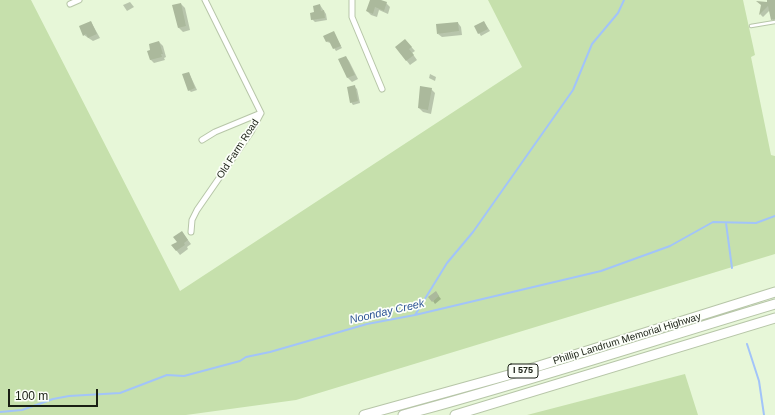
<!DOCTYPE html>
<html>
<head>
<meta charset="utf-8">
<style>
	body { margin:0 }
	#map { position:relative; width:775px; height:415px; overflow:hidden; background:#e7f7d8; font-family:Arial,sans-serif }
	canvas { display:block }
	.scale { position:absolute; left:8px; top:389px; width:90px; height:18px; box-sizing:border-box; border:2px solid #191f14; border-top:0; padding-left:5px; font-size:12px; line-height:14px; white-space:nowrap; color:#191f14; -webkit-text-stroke:3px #fcfff9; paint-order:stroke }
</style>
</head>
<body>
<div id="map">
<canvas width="775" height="415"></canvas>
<div class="scale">100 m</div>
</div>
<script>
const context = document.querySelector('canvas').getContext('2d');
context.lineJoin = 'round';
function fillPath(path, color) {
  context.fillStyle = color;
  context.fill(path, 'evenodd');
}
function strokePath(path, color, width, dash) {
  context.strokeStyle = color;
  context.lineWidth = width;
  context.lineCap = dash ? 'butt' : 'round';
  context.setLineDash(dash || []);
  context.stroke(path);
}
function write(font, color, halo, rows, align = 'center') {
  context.font = font + ' Arial,sans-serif';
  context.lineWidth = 3.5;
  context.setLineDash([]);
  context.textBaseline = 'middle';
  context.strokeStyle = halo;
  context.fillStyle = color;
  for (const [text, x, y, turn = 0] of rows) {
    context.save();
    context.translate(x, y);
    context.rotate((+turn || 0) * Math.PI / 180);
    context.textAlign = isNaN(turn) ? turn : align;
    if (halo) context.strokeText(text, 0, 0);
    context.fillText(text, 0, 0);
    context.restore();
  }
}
fillPath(new Path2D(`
	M0,0h31l149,291 342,-224 -34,-67h255l12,55 -4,2 20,98 4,1v98l-479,146 -110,15h-186z
	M685,374l13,41h-171z`), '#c6e0ac');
fillPath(new Path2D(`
	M371,0h7l8,3 4,4 -2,7 -9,-4 -2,7 -6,-2 -4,-4z
	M768,0h7v22l-3,-3 -2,-9 -7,7 -3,-3 2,-8 7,-3z
	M130,2l4,5 -7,4 -4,-6z
	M181,4l4,4 5,22 -7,2 -4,-4 -6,-22z
	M320,5l6,9 1,6 -12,2 -3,-3z
	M91,22l9,16 -7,3 -9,-6z
	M484,22l6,9 -9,5 -6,-9z
	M458,23l3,4 1,8 -20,2 -4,-3z
	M333,32l9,16 -6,3 -5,-8 -4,-1z
	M405,40l10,11 -3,2 5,7 -7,5 -14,-18z
	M159,42l4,4 3,11 -2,1 1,2 -11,3 -4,-4 2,-9z
	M346,57l3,4 9,18 -6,3 -4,-4 -9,-18z
	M189,73l8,17 -6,2 -2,-2z
	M430,74l6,3 -1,4 -6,-3z
	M354,86l3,3 3,14 -7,2 -2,-3z
	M431,89l4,4 -4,21 -8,-2 -4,-4z
	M182,232l9,12 -4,3 1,2 -8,6 -7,-9 5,-4z
	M438,295l3,4 -6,5 -2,-3z`), '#0003');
strokePath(new Path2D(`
	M726,223l6,45
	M415,315l32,-52 26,-31 100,-142 19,-46 26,-31 6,-13
	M747,344l12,37 5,34
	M0,412l22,-2 31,-11 16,-3 51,-3 47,-18 17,1 56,-15 6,-4 24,-5 97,-28 48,-9 186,-44 69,-25 43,-24 43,1 19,-7`), '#a2c4f9', 2);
fillPath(new Path2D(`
	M370,0h11l6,2 -3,9 -9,-4 -2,7 -7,-3z
	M767,0h8v19l-4,1 -3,-14 -9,9 2,-10 -5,-4 11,1z
	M181,3l5,23 -8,2 -6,-23z
	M320,4l1,7 3,-1 1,8 -14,2 -1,-7 4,-1 -1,-6z
	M91,21l6,13 -9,4 -2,-4 -3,2 -4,-10z
	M484,21l4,8 -10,5 -4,-8z
	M458,22l1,9 -22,3 -1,-10z
	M334,31l7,15 -8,3 -4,-8 -3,1 -3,-6z
	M405,39l7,8 -3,2 5,6 -8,6 -11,-14z
	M159,41l4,13h-2l1,3 -12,3 -3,-9 3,-1 -1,-6z
	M346,56l9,19 -8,3 -9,-19z
	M189,72l6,16 -7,3 -6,-17z
	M355,85l3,16 -8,2 -3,-16z
	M420,86l12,2 -4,22 -10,-2z
	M182,231l6,9 -4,3 1,2 -9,6 -5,-6 6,-3 -4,-5z
	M436,291l3,5 -7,6 -4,-5z`), '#abb99c');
const lane = new Path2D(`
	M751,26l24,-4`);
const street = new Path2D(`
	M352,0v17l30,72
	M70,4l9,-4
	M202,140l13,-8 46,-19
	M191,232l1,-12 5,-10 54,-78 10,-19 -56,-113`);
const highway = new Path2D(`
	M364,415l159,-44 252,-79
	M403,415c125,-33 248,-74 372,-111
	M455,415l320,-97`);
strokePath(lane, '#b7c6a8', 4.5);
strokePath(street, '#b7c6a8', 7);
strokePath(highway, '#b7c6a8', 11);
strokePath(lane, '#fff', 2.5);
strokePath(street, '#fff', 5);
strokePath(highway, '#fff', 9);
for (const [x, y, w] of [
	[523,371,30]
]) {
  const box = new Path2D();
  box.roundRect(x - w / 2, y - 7, w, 14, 3);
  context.fillStyle = '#fcfff9';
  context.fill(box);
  strokePath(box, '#191f14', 1);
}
write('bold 9px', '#191f14', null, [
	["I 575",523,371]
]);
write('10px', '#191f14', '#fcfff9', [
	["Old Farm Road",238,149,-57],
	["Phillip Landrum Memorial Highway",627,339,-17]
]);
write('italic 11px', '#2c5495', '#fcfff9', [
	["Noonday Creek",387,312,-13]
]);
</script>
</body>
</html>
